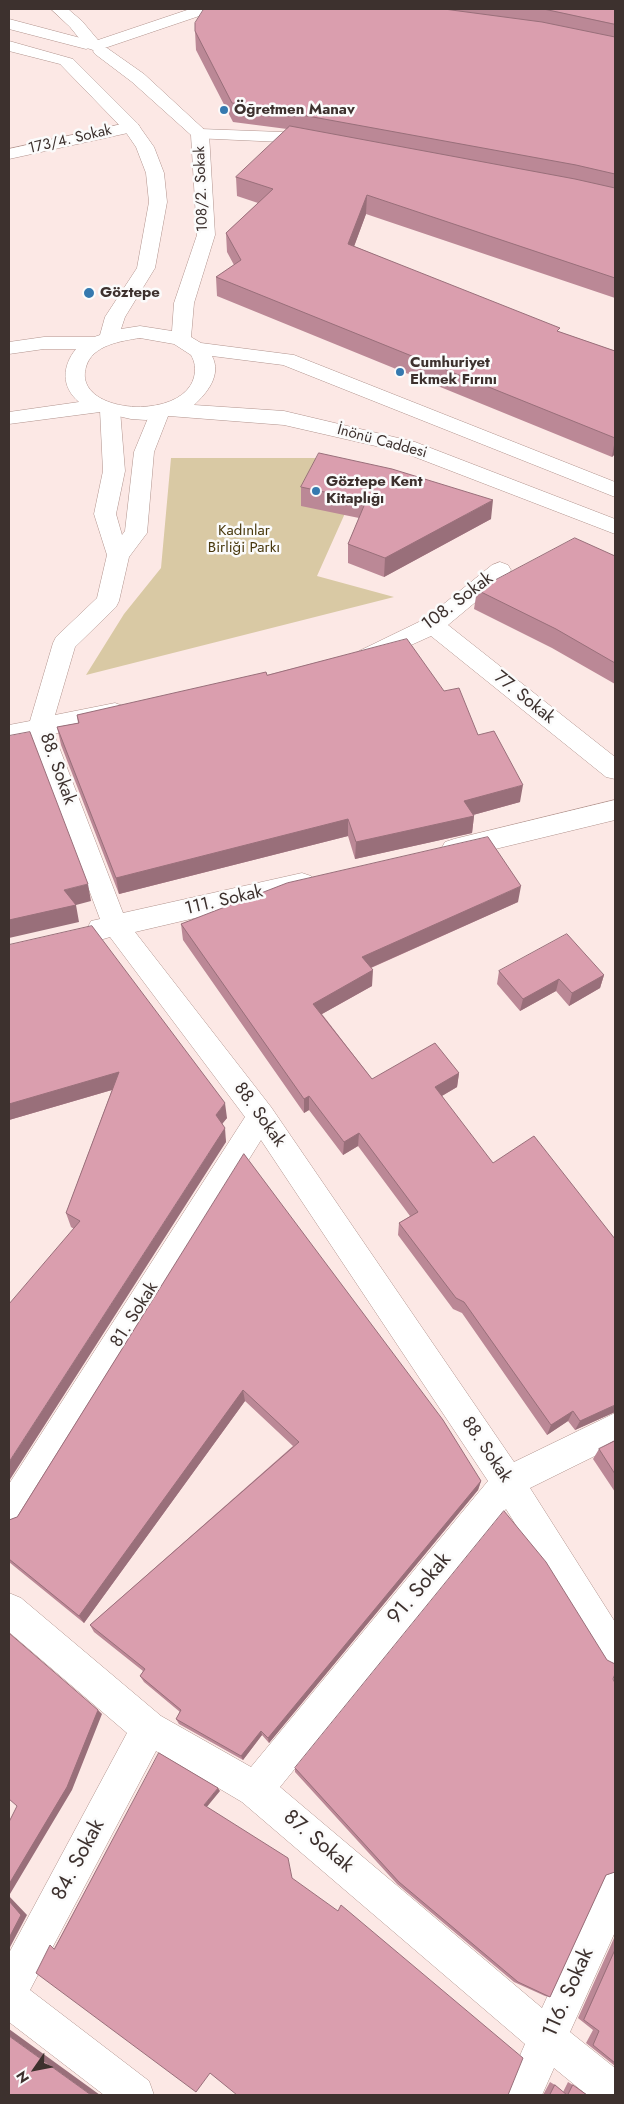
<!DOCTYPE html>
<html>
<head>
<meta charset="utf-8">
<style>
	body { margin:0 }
	#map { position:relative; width:624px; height:2104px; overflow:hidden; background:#fce8e5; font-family:Jost,sans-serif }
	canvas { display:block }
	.frame { position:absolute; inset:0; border:10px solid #3d312e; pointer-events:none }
	.north { position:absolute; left:10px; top:2044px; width:50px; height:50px; -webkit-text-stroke:4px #fbfbfb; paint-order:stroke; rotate:237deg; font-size:14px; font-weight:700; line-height:20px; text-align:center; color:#3d312e }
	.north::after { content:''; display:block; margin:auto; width:18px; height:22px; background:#3d312e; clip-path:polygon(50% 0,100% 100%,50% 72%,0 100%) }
</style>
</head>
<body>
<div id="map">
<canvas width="624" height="2104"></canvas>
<div class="frame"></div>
<div class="north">N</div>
</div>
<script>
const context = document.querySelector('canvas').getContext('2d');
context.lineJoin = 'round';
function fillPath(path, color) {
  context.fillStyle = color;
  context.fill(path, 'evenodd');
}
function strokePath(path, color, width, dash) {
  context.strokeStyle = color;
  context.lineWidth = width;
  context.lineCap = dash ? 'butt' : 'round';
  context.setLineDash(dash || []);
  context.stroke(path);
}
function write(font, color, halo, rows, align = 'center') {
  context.font = font + ' Jost,sans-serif';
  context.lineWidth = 5;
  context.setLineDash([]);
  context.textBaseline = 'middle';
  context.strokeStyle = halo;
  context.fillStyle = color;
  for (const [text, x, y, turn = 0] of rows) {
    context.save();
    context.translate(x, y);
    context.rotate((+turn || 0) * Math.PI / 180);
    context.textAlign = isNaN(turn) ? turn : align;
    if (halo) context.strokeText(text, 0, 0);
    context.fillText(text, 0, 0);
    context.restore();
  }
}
fillPath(new Path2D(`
	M171,458h143l53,6 -50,112 77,21 -308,78 38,-61 37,-46z`), '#d9c9a4');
const minor = new Path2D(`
	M51,9h17l14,12 16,19 92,-31h23l-2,3 -115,39 -9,-3 -17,-21z
	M131,122l6,1 3,4 -3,4 -128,28v-10z
	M200,129l82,3 39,7 3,4 -3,4 -6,1 -33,-6 -88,-4 -3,-4 3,-4z
	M110,404l7,1 3,5 5,61 -9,43 6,21 3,-4 9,-79 19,-46 7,-1 7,1 3,5 -16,41 -7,81 -18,24 -10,44 -3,6 -41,40 -20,68 60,-12 8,3 4,6 -4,6 -8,3 -61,13 69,179 179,-40 9,3 4,7 -4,7 -9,3 -167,39 136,175 243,355 101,-49v33l-85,42 85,134v48l-12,-5 -97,-156 -226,278 262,221 60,-131 13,-5v60l-45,100 45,36v27h-28l-33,-27 -12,27h-39l22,-51 -283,-242 -86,-51 -126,239 119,91 5,14h-50l-95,-73v-69l118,-220 -118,-101v-39l12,5 140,118 90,51 237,-286 -227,-341 -240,385 -12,4v-45l236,-367 -135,-180 -10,3 -9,-3 -4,-8 4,-8 9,-2 -68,-181 -23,5v-18l21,-4 23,-78 3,-6 41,-39 10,-43 -13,-41 9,-43 -3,-61 3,-5z
	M500,562l8,3 3,5 -3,5 -60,50 167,132v22l-9,-2 -175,-141 -64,29 -8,-2 -4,-6 4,-6 66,-32 67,-54z
	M615,800v20l-161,39 -9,-3 -4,-7 4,-7 9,-3z`);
const major = new Path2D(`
	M9,19l83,22 2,3 -2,3 -6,2 -77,-20z
	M9,41l64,18 64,64 17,24 10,26 3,29 -12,66 -30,49 -4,12 19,-3 32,5 2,-28 23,-68 -6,-100 -59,-53 -37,-28 -2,-3 2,-3h12l37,26 65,60 6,101 -21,68 -3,34 10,6 93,12 321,127v15l-332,-132 -71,-9c10,19 -5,37 -18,49l90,6 131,31 200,77v15l-213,-82 -118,-27 -115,-9 -23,4 -15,-1 -31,-7 -91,12v-12l70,-10c-18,-15 -17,-36 -3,-53h-32l-35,5v-12l35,-5h50l6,-2 5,-18 32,-49 12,-66 -3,-29 -10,-26 -11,-16 -65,-67 -51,-13zM140,338l34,6 17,11c4,7 5,14 3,22 -11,45 -122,37 -108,-10 6,-22 35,-26 54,-29z`);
strokePath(minor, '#b1938d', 1);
strokePath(major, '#b1938d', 1);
fillPath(minor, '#fff');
fillPath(major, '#fff');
fillPath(new Path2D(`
	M204,9h411v289l-249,-84 -12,32 206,86 55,19v104h-1l-2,2 -395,-161 -1,-19 18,-12 -7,-13 -1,-19 32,-30 -21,-7 -1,-19 51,-48 -54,-7 -37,-72 -1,-19z
	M301,487l190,32 -107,58 -36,-14v-19l11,-26 -58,-12z
	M615,556v128l-63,-36 -78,-39 3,-19z
	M267,675l177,16 34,44 42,67 -47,13 1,1 -2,17 -117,26 -7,-23 -229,58 -58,-149 -4,-18 21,-4 -1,-8z
	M518,902l-147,66 1,18 -50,28 50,65 87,-6 -2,14 -15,9 173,316 -40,18 -7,-9 -21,14 -85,-122 -9,-4 -55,-74 1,-12 11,-7 -52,-70 -15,9 -34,-45 -5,3 -121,-173 -2,-16z
	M9,945l218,173 -5,6 4,18 -152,87 -3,-2 -5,-14 46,-123 -103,30z
	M499,971l105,4 -4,13 -31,18 -13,-15 -36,20 -23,-27z
	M244,1154l237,327 -3,9 -209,253 -7,-8 -19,25 -64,-36 -3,-5 4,-7 -36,-30 -4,-6 3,-5 -49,-39 -4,-7 203,-179 -48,-45 -161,222 -75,-61v-42l8,-3z
	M615,1440v52l-22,-33 6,-10z
	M613,1679l-7,196 -56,122 -5,-1 -31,-14 -117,-98 -102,-112v-4z
	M615,1936v130l-29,-23 7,-13 -15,-12z
	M550,2082l5,3 8,7 5,-10 5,3 14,10h-44z`), '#bb8896');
fillPath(new Path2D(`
	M367,195l-1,19 -18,49v-19z
	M615,439v10l-1,6 -2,2z
	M493,500l-2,19 -107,58 1,-19z
	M523,785l-3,17 -58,16 2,-17z
	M474,816l-2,17 -117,26 1,-17z
	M348,819v17l-229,58 -3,-16z
	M88,884l3,17 -15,4 3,17 -70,16v-18l55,-30z
	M521,886l-3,16 -157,70 1,-15z
	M373,970l-1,16 -59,33v-15z
	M604,975l-4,13 -31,18 3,-13z
	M559,979l-3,12 -36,20 3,-12z
	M119,1072l3,15 -113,33v-16z
	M459,1073l-2,14 -24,14 2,-14z
	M309,1096v14l-5,3v-14z
	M225,1103l2,15 -10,12 -1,-15z
	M225,1128l1,14 -217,339v-19z
	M359,1133l-1,13 -15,9 1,-13z
	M243,1390l2,11 -161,222 -5,-7z
	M615,1405v7l-40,18 5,-9z
	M573,1411l-5,10 -21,14 4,-10z
	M481,1481l-3,9 -209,253 -1,-5z
	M98,1710l4,4 -30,76 -62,104h-1v-10z
	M261,1731l1,4 -19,25 -2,-4z
	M218,1788l2,3 -14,17 -2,-3z
	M9,1896l18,19 -18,34z
	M9,2029l91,66h-9l-82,-59z`), '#996f7a');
const building = new Path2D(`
	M204,9h240l98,13 73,15v137l-39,-9 -274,-50 3,-3 -73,-9 -37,-72v-8z
	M544,9h71v15z
	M290,126l285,53 40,9v90l-248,-83 -19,49 212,84 -3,3 58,20v87l-399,-161 25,-17 -15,-27 47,-44 -37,-12z
	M319,453l73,16 101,31 -108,58 -37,-14 18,-43 -65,-14z
	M575,538l40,18v107l-59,-34 -79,-39z
	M407,639l37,52 15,-3 19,47 16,-4 29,54 -59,16 10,15 -118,26 -8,-23 -232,59 -59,-151 22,-4 -2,-8 189,-43 1,3z
	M30,732l58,152 -24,6 12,15 -67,15v-184z
	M488,837l33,49 -159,71 11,13 -60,34 59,75 63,-36 24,30 -24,14 58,76 41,-27 81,103v166l-35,16 -7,-10 -22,14 -87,-123 -8,-4 -57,-75 19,-11 -59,-79 -15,9 -35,-46 -5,3 -123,-175 106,-41z
	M92,926l133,177 -9,12 9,13 -216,334v-158l71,-83 -14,-8 53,-141 -110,32v-159z
	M567,934l37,41 -32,18 -13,-14 -36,20 -24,-28z
	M244,1154l199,266 38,61 -213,257 -7,-7 -20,25 -65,-37 5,-9 -41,-34 5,-7 -55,-44 209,-183 -56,-52 -164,226 -70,-57v-39l8,-3z
	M615,1441v33l-16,-25z
	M504,1511l42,51 61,98 8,4v10l-2,5 2,4v189l-9,3 -56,122 -32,-15 -119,-100 -104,-114z
	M9,1633l89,77 -31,77 -58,97v-62l8,-16 -8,-7z
	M159,1753l59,35 -14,17 84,53 4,20 46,33 3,-6 182,153 -15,37h-271l-27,-22 -14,19 -160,-119 14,-28 4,4z
	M9,1901l12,14 -12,23z
	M615,1950v113l-22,-18 6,-14 -15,-11z
	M9,2036l82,59h-82z
	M555,2085l12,10h-17z
	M573,2085l14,10h-19z`);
fillPath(building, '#da9eae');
strokePath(building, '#996f7a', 1);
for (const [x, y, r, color] of [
	[224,110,5,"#3579af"],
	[89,293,6,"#3579af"],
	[400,372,5,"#3579af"],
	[316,491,5,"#3579af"]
]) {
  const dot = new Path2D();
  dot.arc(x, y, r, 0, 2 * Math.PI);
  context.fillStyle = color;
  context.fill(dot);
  strokePath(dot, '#fbfbfb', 2);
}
write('bold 15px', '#3d312e', '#fbfbfb', [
	["Öğretmen Manav",234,110],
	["Göztepe",100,293],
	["Cumhuriyet",410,363],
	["Ekmek Fırını",410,380],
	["Göztepe Kent",326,482],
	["Kitaplığı",326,499]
], 'left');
write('15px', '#3d312e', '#fbfbfb', [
	["173/4. Sokak",70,140,-13],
	["108/2. Sokak",202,189,-92],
	["İnönü Caddesi",382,442,15]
]);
write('15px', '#49390e', '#fbfbfb', [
	["Kadınlar",244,531],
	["Birliği Parkı",244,548]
]);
write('18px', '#3d312e', '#fbfbfb', [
	["108. Sokak",458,602,-37],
	["77. Sokak",524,698,39],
	["88. Sokak",57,769,70],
	["111. Sokak",224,901,-13],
	["88. Sokak",259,1115,54],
	["81. Sokak",135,1315,-58],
	["88. Sokak",486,1450,56]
]);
write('21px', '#3d312e', '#fbfbfb', [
	["91. Sokak",420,1589,-50],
	["87. Sokak",318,1842,40],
	["84. Sokak",79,1860,-62],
	["116. Sokak",569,1993,-66]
]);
</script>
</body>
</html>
